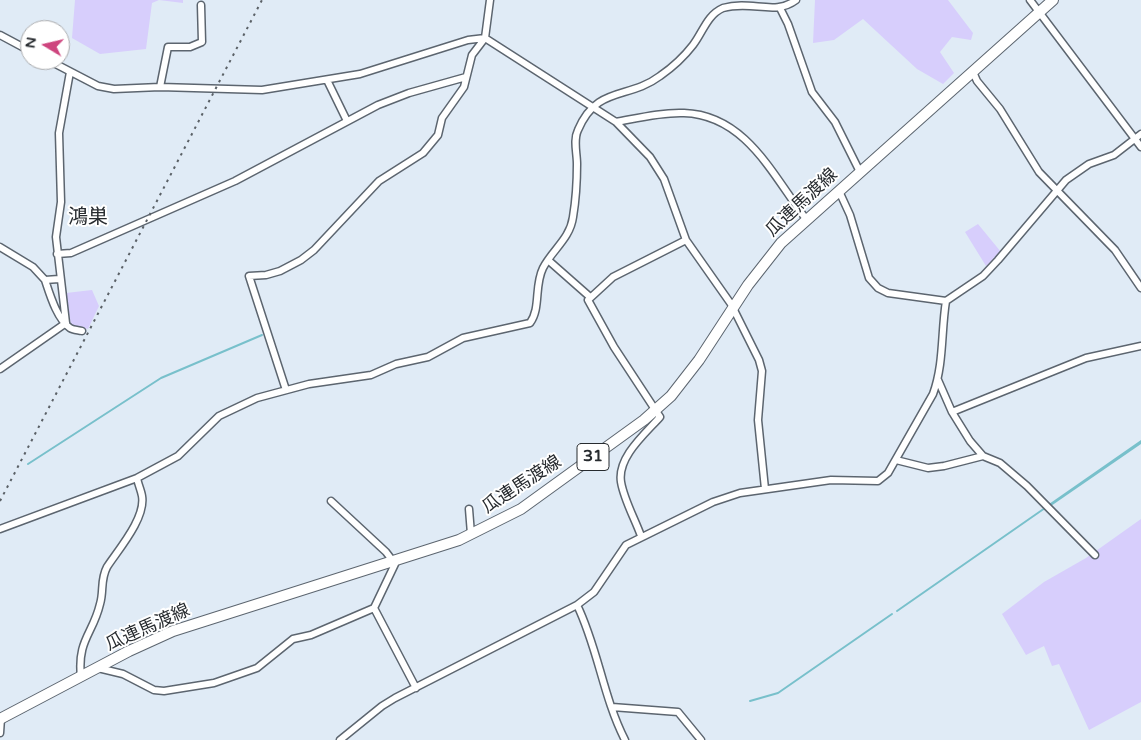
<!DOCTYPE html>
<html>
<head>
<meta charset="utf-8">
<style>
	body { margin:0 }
	#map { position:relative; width:1141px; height:740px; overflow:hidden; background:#e0ebf6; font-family:"Varela Round",sans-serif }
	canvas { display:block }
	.north { position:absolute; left:20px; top:20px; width:50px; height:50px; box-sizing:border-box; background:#fff; border:1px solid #a9aaac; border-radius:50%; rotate:279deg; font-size:14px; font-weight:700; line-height:20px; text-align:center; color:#272b2f }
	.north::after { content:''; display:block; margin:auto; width:18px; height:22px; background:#ce457e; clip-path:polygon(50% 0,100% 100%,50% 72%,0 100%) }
</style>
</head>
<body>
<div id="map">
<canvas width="1141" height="740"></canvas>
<div class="north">N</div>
</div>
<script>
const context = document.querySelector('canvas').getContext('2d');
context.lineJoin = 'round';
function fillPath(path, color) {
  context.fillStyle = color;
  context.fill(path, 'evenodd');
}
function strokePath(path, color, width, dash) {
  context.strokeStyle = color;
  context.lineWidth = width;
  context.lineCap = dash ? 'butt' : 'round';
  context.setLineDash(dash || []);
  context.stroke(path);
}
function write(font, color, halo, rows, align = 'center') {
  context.font = font + ' "Varela Round","Noto Sans JP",sans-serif';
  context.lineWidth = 4;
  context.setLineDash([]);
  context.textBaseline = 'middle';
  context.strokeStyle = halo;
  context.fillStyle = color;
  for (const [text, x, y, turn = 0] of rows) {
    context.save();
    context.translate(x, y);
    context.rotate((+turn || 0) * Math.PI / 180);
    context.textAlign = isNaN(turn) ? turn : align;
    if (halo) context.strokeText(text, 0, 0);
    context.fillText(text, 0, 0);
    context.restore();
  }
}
fillPath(new Path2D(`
	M75,0h108v3l-24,-3 -7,3 -6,46 -46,5 -28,-16z
	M815,0h133l25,33 -2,7 -19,-3 -12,15 14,21 -11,11 -26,-15 -54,-50 -29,21 -21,3z
	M978,224l23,28 -15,14 -21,-34z
	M92,290l7,16 -11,23 -17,-4 -5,-32z
	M1141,519v183l-52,28 -30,-66 -7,2 -8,-20 -18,9 -24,-41 42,-32 42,-24z`), '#d7cefc');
fillPath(new Path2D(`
	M1141,440v4l-90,62 -2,-2z`), '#78c0cb');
strokePath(new Path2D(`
	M28,464l133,-86 101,-43
	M897,611l148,-103
	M750,701l28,-8 114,-79`), '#78c0cb', 2);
const minor = new Path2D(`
	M1030,0l111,147
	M780,8l8,16 24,68 23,30 25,50
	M0,35l30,16
	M48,60l50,26 16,3 46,-2 102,3 98,-16 108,-34 17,-2 131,84 34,35 14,22 22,61 45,64 28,56 3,11 -4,49 7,69
	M973,72l4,9 23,28 39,63 76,78 26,38
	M327,80l20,41
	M160,87l8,-40h22l12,-5 -1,-37
	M616,122c22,-4 46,-10 68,-9 62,2 89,63 122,106
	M839,191l11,24 19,63 9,10 10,5 58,8
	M0,247l33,20 12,13 14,-1
	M57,254l14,-1 164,-72 143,-76 31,-12 57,-16
	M548,260l42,37
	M45,280c5,15 12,39 25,48 3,2 8,2 12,3
	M66,323l-10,-86 5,-35 -2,-69 11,-61
	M0,369l66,-46
	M938,380l14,32 18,29 13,15 17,7 27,23 68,69
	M286,390l-37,-114 17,-1 14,-4 21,-11 13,-10 65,-69 44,-28 15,-18 4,-17 22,-31 8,-32 13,-17 5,-38
	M952,412l134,-54 55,-12
	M896,460l32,8 16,-2 39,-10
	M469,509l2,25
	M0,529l137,-51 41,-22 41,-40 38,-18 52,-14 62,-9 25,-11 32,-7 35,-19 67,-15c11,-15 4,-37 13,-55 9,-18 27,-29 30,-51 3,-18 4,-36 4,-53 0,-11 -4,-24 1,-34 19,-45 50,-30 82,-54 13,-9 23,-18 33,-31 10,-13 14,-30 30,-37 29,-8 52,8 73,-8
	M641,536c-6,-17 -17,-36 -20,-54 -4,-25 25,-49 39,-65l-46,-70 -26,-47 25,-23 73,-37
	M577,605c21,43 26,92 48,135
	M374,608l42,80
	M98,668l25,6 31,16 10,1 50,-8 43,-15 36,-29 18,-4 63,-27 21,-44 -9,-12 -55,-51
	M81,677c-4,-37 12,-43 19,-73 4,-13 0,-24 7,-37 11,-17 39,-49 35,-71 -1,-6 -4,-12 -5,-18
	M612,707l66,5 23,28
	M0,733l1,-15
	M340,740l42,-34 13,-8 182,-93 17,-13 32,-47 87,-43 27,-9 91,-13 47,1 10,-8 45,-79c11,-30 8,-62 13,-93l37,-25 15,-16 68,-80 23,-16 25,-9 27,-21`);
const primary = new Path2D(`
	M0,719l129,-68 44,-20 286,-91 62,-31 123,-89 27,-24 28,-36 49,-75 33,-42 272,-243`);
strokePath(minor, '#5c656f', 9);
strokePath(primary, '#5c656f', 12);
strokePath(minor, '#fff', 6);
strokePath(primary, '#fff', 10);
strokePath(new Path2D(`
	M0,501l262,-501`), '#5a6066', 2, [2.5, 5]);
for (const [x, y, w] of [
	[593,457,32]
]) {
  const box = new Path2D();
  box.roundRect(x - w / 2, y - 13.5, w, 27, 4);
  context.fillStyle = '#fff';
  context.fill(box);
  strokePath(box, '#272b2f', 1);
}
write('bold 16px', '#272b2f', null, [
	["31",593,457]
]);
write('18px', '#272b2f', '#fff', [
	["瓜連馬渡線",802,203,-43],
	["瓜連馬渡線",522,485,-33],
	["瓜連馬渡線",148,628,-24]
]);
write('20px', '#272b2f', '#fff', [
	["鴻巣",88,218]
]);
</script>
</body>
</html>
